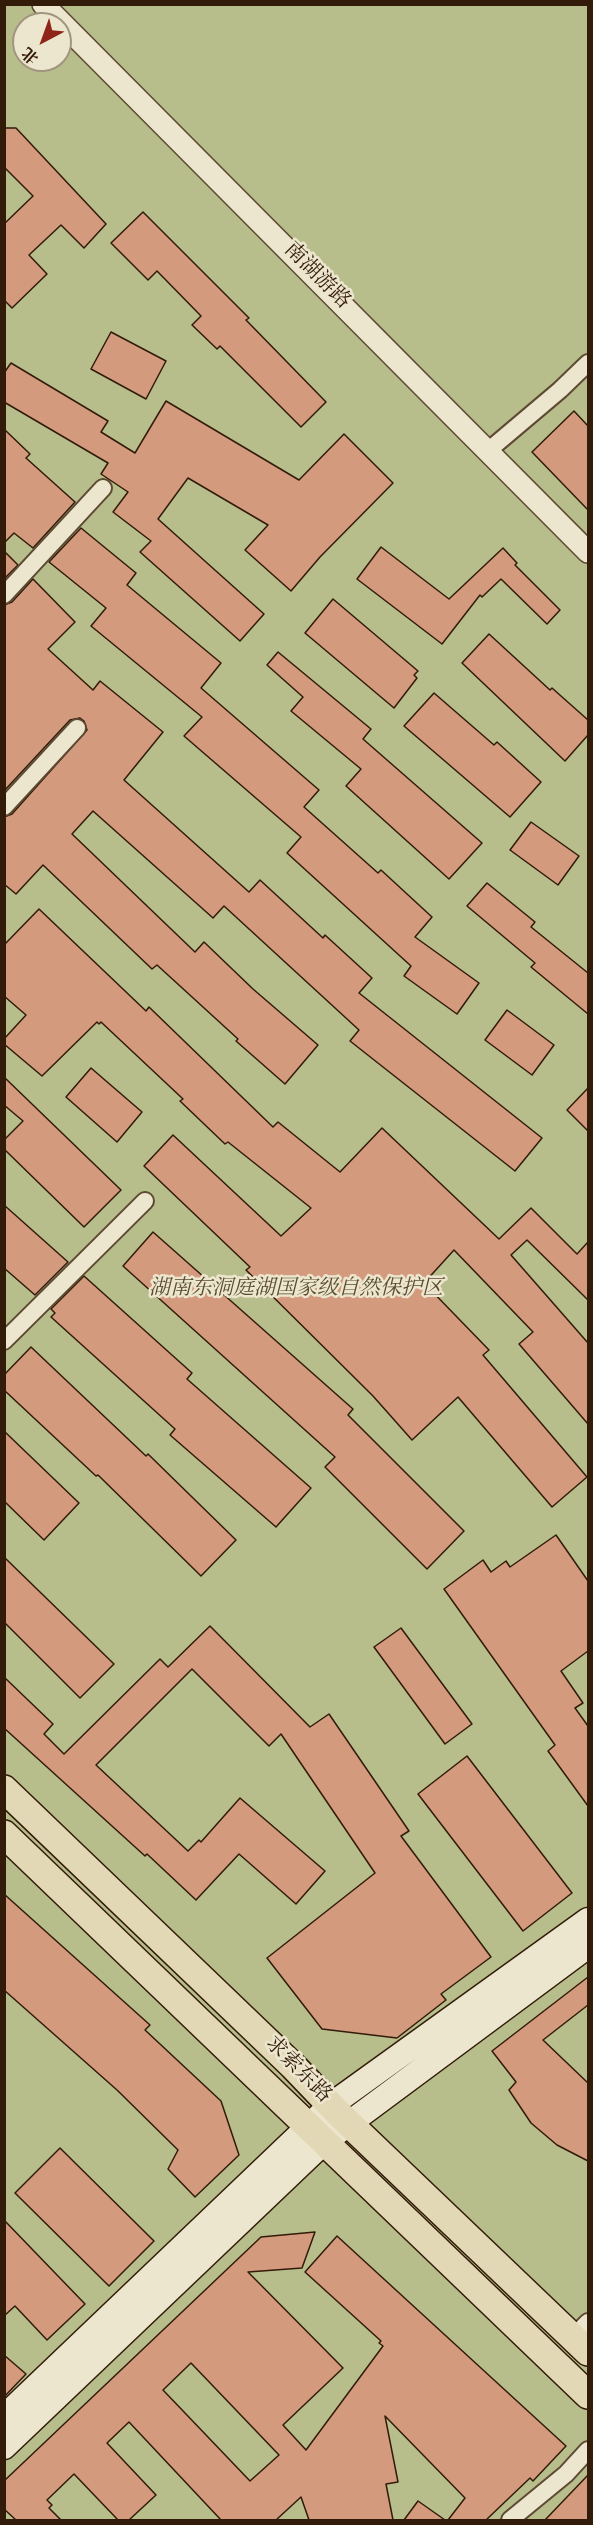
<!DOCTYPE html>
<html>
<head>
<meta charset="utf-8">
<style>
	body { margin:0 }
	#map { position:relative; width:593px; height:2525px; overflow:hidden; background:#e3d8b5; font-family:"Sorts Mill Goudy","Noto Serif SC",serif }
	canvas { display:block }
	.frame { position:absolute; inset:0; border:6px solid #321b08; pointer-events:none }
	.north { position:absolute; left:12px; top:12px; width:60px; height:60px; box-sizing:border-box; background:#ede6cf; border:2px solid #a2957f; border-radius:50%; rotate:221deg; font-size:16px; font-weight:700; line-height:24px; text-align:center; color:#321b08 }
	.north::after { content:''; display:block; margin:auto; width:21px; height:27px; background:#8f2418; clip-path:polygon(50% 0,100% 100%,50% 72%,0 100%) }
</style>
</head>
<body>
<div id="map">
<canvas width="593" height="2525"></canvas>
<div class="frame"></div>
<div class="north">北</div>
</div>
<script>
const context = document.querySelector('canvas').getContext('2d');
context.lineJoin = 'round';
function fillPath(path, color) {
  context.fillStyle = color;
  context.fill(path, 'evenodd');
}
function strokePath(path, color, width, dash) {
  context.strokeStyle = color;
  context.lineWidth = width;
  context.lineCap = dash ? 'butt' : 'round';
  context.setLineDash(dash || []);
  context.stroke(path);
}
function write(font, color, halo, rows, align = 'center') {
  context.font = font + ' "Sorts Mill Goudy","Noto Serif SC",serif';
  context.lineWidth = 5;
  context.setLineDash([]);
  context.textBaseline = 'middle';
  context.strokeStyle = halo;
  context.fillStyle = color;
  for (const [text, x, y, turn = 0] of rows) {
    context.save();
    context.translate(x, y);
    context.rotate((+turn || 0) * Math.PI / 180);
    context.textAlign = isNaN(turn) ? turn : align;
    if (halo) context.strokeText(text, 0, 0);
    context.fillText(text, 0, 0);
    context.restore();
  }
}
fillPath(new Path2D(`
	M5,5h583v2515h-583zM24,24h36v36h-36z`), '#b7be8b');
const building = new Path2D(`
	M4,128h12l90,96 -22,24 -23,-23 -32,30 18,19 -35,34 -8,-8v-76l29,-28 -29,-29z
	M143,212l106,106 -3,2 80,82 -25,25 -81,-81 -3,3 -25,-24 9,-9 -44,-45 -9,9 -37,-37z
	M111,332l55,29 -20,38 -55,-30z
	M11,363l97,58 -7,11 34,21 31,-52 133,79 45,-46 49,49 -73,74 -29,34 -46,-41 23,-25 -80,-47 -30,41 106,95 -24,27 -100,-89 11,-11 -38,-29 15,-20 -27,-18 7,-11 -104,-61v-29z
	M574,411l14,15v84l-56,-58z
	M4,429l26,25 -4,4 49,44 -42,46 -19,-15 -10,10z
	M81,528l55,45 -9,12 94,78 -20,25 118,102 -15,17 74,66 3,-3 51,47 -17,20 64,46 -22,31 -53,-38 7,-10 -124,-113 14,-16 -117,-101 18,-19 -111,-91 15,-18 -57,-46z
	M381,547l68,52 54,-51 14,15 -2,2 45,45 -13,14 -46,-45 -19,18 -2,-2 -38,49 -85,-65z
	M4,551l14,14 -14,14z
	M33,579l42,43 -27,27 45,41 7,-9 63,51 -39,48 125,112 11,-12 63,58 2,-3 47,43 -13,15 183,145 -27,33 -165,-130 9,-11 -135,-124 -11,12 -120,-107 -21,23 123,118 9,-10 49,47 65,56 -33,39 -49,-43 2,-2 -81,-74 -5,4 -109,-104 -27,29 -12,-10v-67l8,-3 75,-84 -3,-9 -4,-3 -10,2 -66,71v-186l8,-3z
	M333,599l85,72 -4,4 3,3 -23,30 -89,-75z
	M489,634l61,56 2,-2 36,32v15l-23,26 -103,-98z
	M278,652l93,77 -8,10 119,104 -33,36 -103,-93 15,-17 -70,-58 12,-14 -36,-32z
	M434,693l60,52 3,-3 44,40 -31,35 -106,-91z
	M531,822l48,34 -21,29 -48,-35z
	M487,883l48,39 -4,5 57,46v41l-57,-47 4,-4 -68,-57z
	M39,909l107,102 3,-4 124,120 5,-5 62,50 42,-44 117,111 32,-31 46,46 11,-12v58l-61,-60 -16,15 77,88v81l-69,-80 14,-12 -79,-82 -30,33 65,67 -6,5 104,122 -35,30 -94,-110 -46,43 -39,-44 -127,-126 4,-3 -106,-101 29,-31 108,101 30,-28 -83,-66 -3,2 -45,-43 3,-2 -82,-77 -2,2 -2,-2 -55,54 -38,-32v-5l22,-24 -22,-19 1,-52z
	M507,1010l47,35 -22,30 -47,-35z
	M91,1068l51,44 -25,30 -51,-45z
	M4,1077l117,113 -37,37 -80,-78v-9l19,-19 -19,-16z
	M588,1088v43l-21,-21z
	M4,1205l64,57 -33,33 -31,-27z
	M153,1232l200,177 -5,6 116,116 -37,38 -102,-102 10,-10 -212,-191z
	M84,1276l108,97 -5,6 124,109 -35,39 -106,-92 5,-6 -124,-112 4,-4 -4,-4z
	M31,1347l115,109 2,-2 88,86 -35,36 -103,-101 -2,1 -92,-86v-15z
	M4,1431l75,72 -35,37 -40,-39z
	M556,1535l32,46v70l-27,20 22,32 -8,5 13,18v80l-40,-55 7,-6 -111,-156 39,-29 8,12 15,-11 4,6z
	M4,1557l110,107 -34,34 -76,-76z
	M210,1626l100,101 19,-13 80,117 -8,5 90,121 -50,37 5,6 -49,38 -75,-9 -55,-71 108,-85 -94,-139 -12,12 -77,-77 -96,96 92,86 11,-11 2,2 39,-44 85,73 -29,33 -57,-50 -43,46 -49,-46 -2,2 -141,-128v-51l49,47 -9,10 20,20 96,-95 8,8z
	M401,1628l71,96 -27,20 -71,-97z
	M467,1756l105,137 -49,38 -105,-137z
	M4,1894l146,131 -5,5 76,71 18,54 -44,42 -27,-28 10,-19 -61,-60 -113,-100z
	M588,1977v28l-45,35 45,43v78l-31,-16 -26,-22 -22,-33 7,-8 -24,-31z
	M60,2148l94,93 -45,45 -94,-93z
	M4,2220l81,84 -38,36 -32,-34 -11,10z
	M315,2232l-13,36 -54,4 95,96 -60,57 23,25 77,-104 -4,-3 2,-2 -76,-69 32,-36 229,210 -33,35 -3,-3 -44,42h-38l17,-22 -80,-82 13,66 -12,2 7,36h-84l-8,-23 -25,23h-55l-92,-98 -22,21 49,52 -27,25h-11l-44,-46 -27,26 5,5 -3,3 12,12h-45l-12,-11v-28l257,-244zM191,2363l88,92 -29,26 -87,-91z
	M4,2355l22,19 -22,23z
	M588,2475v45h-43z
	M418,2501l27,19h-41z`);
fillPath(building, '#d39a7e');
strokePath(building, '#321b08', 1.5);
const minor = new Path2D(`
	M489,450l71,-60 28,-27
	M4,595l99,-107
	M4,807l73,-79
	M4,1341l141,-140
	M573,2337l15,-15
	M510,2520l56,-46 22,-24`);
const tertiary = new Path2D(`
	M43,4l545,548`);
const secondary = new Path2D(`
	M4,2417l327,-312 257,-185
	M4,2447l320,-305 264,-196`);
const primary = new Path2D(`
	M4,1789l289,277 46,48 249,238
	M4,1834l584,561`);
strokePath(minor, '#5e4a33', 20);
strokePath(tertiary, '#5e4a33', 24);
strokePath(secondary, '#321b08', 27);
strokePath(primary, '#321b08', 30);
strokePath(minor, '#ede6cf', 16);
strokePath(tertiary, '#ede6cf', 21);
strokePath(secondary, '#ede6cf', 24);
strokePath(primary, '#e3d8b5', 27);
write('21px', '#321b08', '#ede6cf', [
	["南湖游路",316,277,45],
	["求索东路",297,2071,45]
]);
write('italic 21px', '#5a4c2f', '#ede6cf', [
	["湖南东洞庭湖国家级自然保护区",296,1290]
]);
</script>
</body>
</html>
